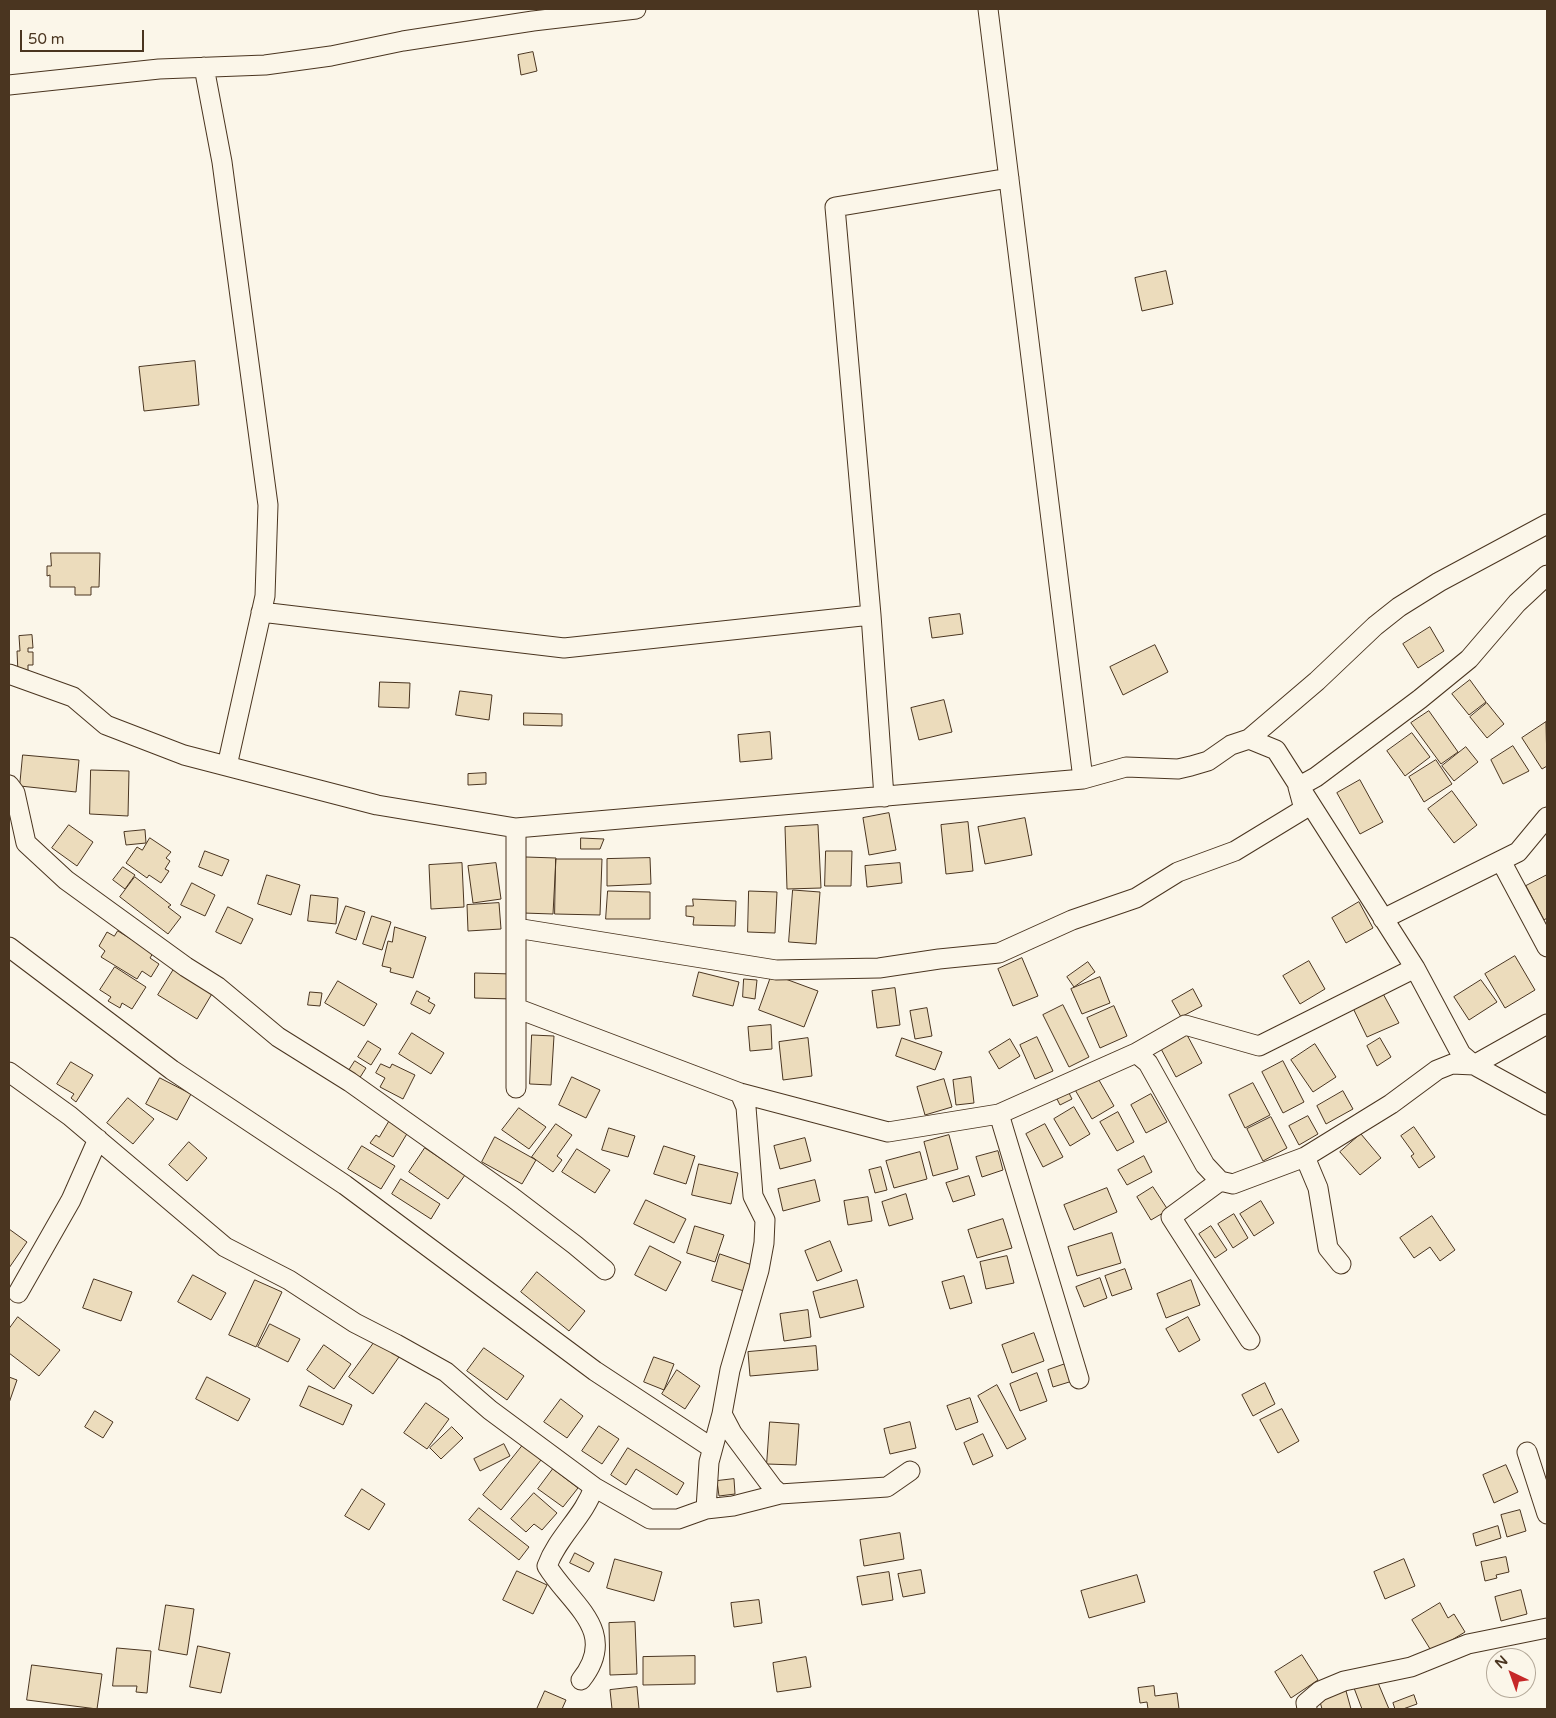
<!DOCTYPE html>
<html>
<head>
<meta charset="utf-8">
<style>
	body { margin:0 }
	#map { position:relative; width:1556px; height:1718px; overflow:hidden; background:#fbf6e9; font-family:"Varela Round",sans-serif }
	canvas { display:block }
	.frame { position:absolute; inset:0; border:10px solid #4a3520; pointer-events:none }
	.north { position:absolute; left:1486px; top:1648px; width:50px; height:50px; box-sizing:border-box; background:#fbf6e9; border:1px solid #b4a999; border-radius:50%; rotate:318deg; font-size:14px; font-weight:700; line-height:20px; text-align:center; color:#4a3520 }
	.north::after { content:''; display:block; margin:auto; width:18px; height:22px; background:#c62828; clip-path:polygon(50% 0,100% 100%,50% 72%,0 100%) }
	.scale { position:absolute; left:20px; top:30px; width:124px; height:22px; box-sizing:border-box; border:2px solid #4a3520; border-top:0; padding-left:6px; font-size:15px; line-height:18px; white-space:nowrap; color:#4a3520; -webkit-text-stroke:4px #fbf6e9; paint-order:stroke }
</style>
</head>
<body>
<div id="map">
<canvas width="1556" height="1718"></canvas>
<div class="frame"></div>
<div class="north">N</div>
<div class="scale">50 m</div>
</div>
<script>
const context = document.querySelector('canvas').getContext('2d');
context.lineJoin = 'round';
function fillPath(path, color) {
  context.fillStyle = color;
  context.fill(path, 'evenodd');
}
function strokePath(path, color, width, dash) {
  context.strokeStyle = color;
  context.lineWidth = width;
  context.lineCap = dash ? 'butt' : 'round';
  context.setLineDash(dash || []);
  context.stroke(path);
}
const building = new Path2D(`
	M533,52l4,19 -16,4 -3,-20z
	M1166,271l7,33 -31,7 -7,-33z
	M195,361l4,44 -55,6 -5,-44z
	M51,553h49l-1,34h-8v8h-16v-8h-25v-12l-3,1v-10h4z
	M960,614l3,20 -31,4 -3,-20z
	M1430,627l14,24 -26,17 -15,-24z
	M32,635l1,13h-5v4h5v13h-5v7l-10,1 -1,-22h3l-1,-15z
	M1155,645l13,27 -45,23 -13,-28z
	M1470,680l16,22 -17,13 -17,-21z
	M380,682l30,1 -1,25 -30,-1z
	M460,691l32,4 -3,25 -33,-5z
	M944,700l8,32 -33,8 -8,-32z
	M1487,703l17,21 -17,14 -17,-21z
	M1429,711l29,41 -17,12 -30,-41z
	M524,713l38,1v12l-38,-1z
	M1546,722l1,44 -5,3 -20,-31z
	M770,732l2,27 -32,3 -2,-27z
	M1412,733l18,24 -25,19 -18,-25z
	M1513,746l16,25 -26,13 -12,-24z
	M1466,747l12,15 -24,19 -12,-15z
	M23,755l56,5 -3,32 -56,-6z
	M1436,760l16,24 -28,18 -15,-25z
	M91,770l38,1 -1,45 -38,-2z
	M486,773v11l-18,1v-11z
	M1360,780l23,42 -23,12 -23,-41z
	M1452,791l25,34 -23,18 -26,-34z
	M889,813l7,37 -27,5 -6,-37z
	M1025,818l7,37 -47,9 -7,-37z
	M968,822l5,49 -27,3 -5,-49z
	M69,825l24,17 -16,24 -25,-18z
	M818,825l3,63 -34,1 -2,-62z
	M145,830l1,13 -20,2 -2,-13z
	M150,838l21,14 -5,6 4,3 -5,8 4,2 -8,12 -12,-8 -2,3 -21,-15 11,-16 5,3z
	M581,838l23,1 -4,10h-19z
	M205,851l24,9 -7,16 -23,-9z
	M826,851h26l-1,35h-26z
	M526,857l30,1 -3,56 -30,-1z
	M650,858l1,26 -44,2v-27z
	M556,859h46l-2,56 -45,-1z
	M462,863l2,44 -33,2 -2,-44z
	M496,863l5,36 -28,4 -5,-37z
	M900,863l2,20 -35,4 -2,-21z
	M123,867l12,8 -10,14 -12,-9z
	M267,875l33,10 -9,30 -33,-11z
	M1547,875v43l-3,2 -18,-34z
	M135,877l36,28 -3,2 13,10 -13,17 -48,-37z
	M192,883l23,12 -10,21 -24,-11z
	M793,890l27,2 -4,52 -27,-2z
	M608,891l42,1v27h-44z
	M749,891l28,1 -2,41 -27,-1z
	M311,895l27,3 -2,26 -28,-3z
	M693,899l43,2 -1,25 -42,-1 1,-8 -8,-1v-10h7z
	M1359,902l14,26 -27,15 -14,-25z
	M499,903l2,26 -33,2 -1,-26z
	M346,906l19,6 -9,28 -20,-7z
	M228,907l25,12 -12,25 -25,-12z
	M372,916l19,6 -9,28 -19,-6z
	M395,927l31,10 -13,41 -23,-6 1,-4 -9,-2 6,-25 4,1z
	M118,931l35,22 -3,5 9,6 -8,13 -9,-6 -5,8 -36,-22 4,-6 -6,-5 8,-14 7,4z
	M1515,956l20,34 -30,18 -20,-34z
	M1022,958l16,38 -25,10 -15,-37z
	M1309,961l16,28 -25,15 -17,-28z
	M1088,962l7,10 -21,15 -7,-10z
	M115,967l31,20 -14,22 -10,-6 -2,5 -12,-7 3,-4 -11,-7z
	M174,969l39,23 -16,27 -39,-24z
	M699,972l40,10 -6,24 -40,-10z
	M475,973l38,1v25l-38,-1z
	M772,974l46,17 -14,36 -45,-17z
	M1100,977l10,26 -28,11 -11,-25z
	M744,979l13,1 -2,19 -12,-2z
	M1481,980l16,22 -28,18 -15,-23z
	M338,981l39,23 -13,22 -39,-23z
	M895,988l5,37 -23,3 -5,-37z
	M1193,989l9,17 -21,11 -9,-16z
	M1381,990l18,33 -32,14 -16,-33z
	M417,991l13,7 -2,3 7,4 -5,9 -19,-10z
	M310,992l12,1 -2,13 -12,-1z
	M1063,1005l26,52 -20,10 -26,-52z
	M1114,1006l13,30 -27,12 -13,-30z
	M927,1008l5,28 -17,3 -5,-28z
	M771,1025l1,24 -22,2 -2,-24z
	M412,1033l32,20 -13,21 -32,-20z
	M1186,1033l16,30 -26,14 -16,-30z
	M532,1035l22,1 -3,49 -21,-1z
	M1037,1037l16,34 -18,8 -15,-34z
	M808,1038l4,38 -29,4 -4,-38z
	M902,1038l40,14 -7,18 -39,-14z
	M1380,1038l11,19 -14,9 -10,-20z
	M1010,1039l10,17 -21,13 -10,-17z
	M368,1041l13,8 -10,16 -13,-8z
	M1315,1044l21,33 -23,15 -22,-32z
	M355,1061l11,7 -7,11 -11,-7z
	M1283,1061l21,41 -21,11 -21,-41z
	M71,1062l22,13 -17,27 -5,-4 3,-4 -17,-10z
	M381,1064l9,4 2,-4 23,11 -12,24 -23,-12 5,-9 -9,-5z
	M1096,1075l18,31 -22,13 -18,-31z
	M572,1077l28,13 -14,28 -27,-13z
	M971,1077l3,26 -18,2 -3,-25z
	M160,1078l31,16 -14,26 -31,-16z
	M944,1079l8,28 -27,8 -8,-28z
	M1253,1083l17,32 -25,13 -16,-33z
	M1067,1089l5,10 -12,6 -5,-10z
	M1343,1091l10,18 -27,15 -9,-18z
	M1151,1094l16,28 -21,11 -15,-28z
	M128,1098l26,21 -21,25 -26,-21z
	M1074,1107l16,27 -20,12 -16,-27z
	M519,1108l27,19 -17,22 -27,-19z
	M1118,1112l16,30 -17,9 -17,-29z
	M1308,1116l10,18 -19,11 -10,-19z
	M1271,1117l16,31 -24,13 -16,-32z
	M390,1120l18,12 -15,25 -23,-14 6,-8 3,2z
	M556,1124l16,11 -15,21 5,4 -9,12 -21,-15z
	M1045,1124l18,33 -20,10 -17,-33z
	M1414,1127l21,30 -16,11 -8,-12 3,-2 -13,-18z
	M609,1128l26,8 -7,21 -26,-7z
	M1361,1134l20,24 -21,17 -20,-23z
	M949,1135l9,34 -25,7 -9,-34z
	M495,1137l41,23 -14,24 -40,-22z
	M805,1138l6,23 -31,8 -6,-23z
	M189,1142l18,16 -20,23 -18,-16z
	M362,1146l33,20 -14,23 -33,-20z
	M664,1146l31,10 -9,28 -32,-10z
	M425,1148l40,27 -17,24 -39,-27z
	M577,1149l33,21 -15,23 -33,-21z
	M998,1151l5,19 -21,7 -6,-20z
	M920,1152l7,27 -33,9 -8,-27z
	M1144,1156l8,16 -25,13 -9,-15z
	M699,1164l39,9 -7,31 -39,-9z
	M881,1167l6,23 -12,3 -6,-23z
	M969,1176l6,19 -22,7 -7,-19z
	M401,1179l39,25 -9,15 -39,-25z
	M815,1180l5,21 -37,10 -5,-22z
	M1153,1187l15,23 -17,10 -14,-23z
	M1107,1188l10,24 -43,18 -10,-25z
	M906,1194l7,25 -24,7 -7,-24z
	M868,1197l4,24 -24,4 -4,-24z
	M646,1200l40,19 -12,24 -40,-19z
	M1261,1201l13,22 -20,13 -14,-22z
	M1234,1214l14,24 -15,10 -15,-24z
	M1432,1216l23,34 -15,11 -10,-14 -16,11 -14,-20z
	M1003,1219l9,29 -35,10 -9,-28z
	M695,1226l29,9 -9,27 -28,-9z
	M1211,1226l16,24 -12,8 -16,-24z
	M9,1229l18,13 -18,26z
	M1112,1233l9,30 -44,13 -9,-29z
	M830,1241l12,30 -25,10 -12,-30z
	M650,1246l31,16 -15,29 -31,-16z
	M720,1254l32,11 -8,26 -32,-10z
	M1007,1256l7,27 -28,6 -6,-27z
	M1125,1269l7,20 -20,7 -7,-20z
	M537,1272l48,39 -16,20 -48,-39z
	M193,1275l33,18 -15,27 -33,-18z
	M964,1276l8,27 -22,6 -8,-27z
	M1100,1278l7,20 -23,9 -8,-20z
	M94,1279l38,13 -11,29 -38,-13z
	M255,1280l27,12 -26,55 -27,-12z
	M857,1280l7,27 -44,11 -7,-26z
	M1191,1280l9,25 -34,13 -9,-24z
	M808,1310l3,27 -27,4 -4,-27z
	M18,1317l42,33 -21,26 -30,-23v-24z
	M1188,1317l12,23 -21,12 -13,-23z
	M270,1324l30,15 -12,23 -30,-15z
	M1034,1333l10,28 -32,12 -10,-28z
	M376,1340l23,17 -26,37 -24,-17z
	M324,1345l27,19 -17,25 -27,-19z
	M816,1346l2,24 -68,6 -2,-24z
	M484,1348l40,28 -17,24 -40,-29z
	M654,1357l20,7 -10,26 -20,-8z
	M1074,1361l5,18 -26,8 -5,-17z
	M677,1370l23,16 -15,23 -23,-15z
	M1037,1373l10,28 -27,10 -10,-27z
	M9,1377l8,3 -8,23z
	M207,1377l43,22 -12,22 -42,-22z
	M1265,1383l10,21 -22,12 -11,-21z
	M997,1385l29,54 -19,10 -29,-53z
	M309,1386l43,19 -9,20 -43,-19z
	M970,1398l8,24 -22,8 -9,-24z
	M561,1399l22,17 -16,22 -23,-16z
	M426,1403l23,16 -22,30 -23,-16z
	M1282,1409l17,32 -21,12 -18,-33z
	M95,1411l18,11 -10,16 -18,-11z
	M770,1422l29,2 -3,41 -29,-1z
	M910,1422l6,26 -26,6 -6,-25z
	M599,1426l20,13 -17,25 -20,-13z
	M452,1427l11,11 -22,21 -11,-11z
	M983,1434l10,22 -20,9 -9,-22z
	M504,1444l6,12 -30,15 -6,-12z
	M523,1445l18,15 -40,50 -18,-15z
	M628,1448l56,35 -7,12 -41,-26 -10,16 -15,-10z
	M1506,1465l12,27 -24,11 -11,-28z
	M553,1469l25,19 -15,19 -25,-18z
	M734,1479l1,15 -16,2 -2,-15z
	M362,1489l23,15 -16,26 -24,-14z
	M534,1493l23,20 -15,17 -8,-6 -8,8 -15,-13z
	M479,1508l50,39 -10,13 -50,-40z
	M1520,1510l6,21 -19,6 -6,-22z
	M1498,1526l3,12 -25,8 -3,-12z
	M900,1533l4,26 -40,7 -4,-26z
	M575,1553l19,10 -5,9 -19,-9z
	M1506,1557l3,15 -13,3 1,3 -12,3 -4,-19z
	M615,1559l47,13 -8,29 -47,-13z
	M1404,1559l11,27 -30,13 -11,-27z
	M921,1570l4,23 -22,4 -5,-23z
	M517,1571l30,14 -14,29 -30,-14z
	M889,1572l4,28 -31,5 -5,-28z
	M1137,1575l8,27 -56,16 -8,-27z
	M1521,1590l6,24 -26,7 -6,-24z
	M759,1600l3,23 -28,4 -3,-24z
	M1440,1603l8,15 6,-4 11,18 -33,20 -20,-32z
	M166,1605l28,4 -7,46 -28,-5z
	M635,1622l2,52 -27,1 -1,-52z
	M198,1646l32,7 -9,40 -31,-6z
	M117,1648l34,3 -4,42 -11,-1 1,-6h-24z
	M1302,1655l16,25 -27,18 -16,-26z
	M695,1656v28l-52,1v-28z
	M806,1657l5,30 -34,5 -4,-29z
	M32,1665l70,9 -5,35 -70,-9z
	M1376,1678l13,31h-27l-8,-21z
	M1154,1686l1,10 22,-3 2,16h-31l-1,-7 -7,1 -2,-15z
	M637,1687l2,22h-27l-2,-19z
	M545,1691l21,9 -4,9h-25z
	M1346,1691l5,18h-29l-3,-11z
	M1414,1695l3,9 -14,5h-8l-2,-6z`);
fillPath(building, '#ecdcbc');
strokePath(building, '#4a3520', 1);
const minor = new Path2D(`
	M988,9l95,770
	M204,67l18,95 46,343 -3,91 -38,170
	M9,85l150,-16 106,-4 66,-9 72,-15 130,-20 103,-12
	M261,612l303,36 307,-33
	M9,674l64,23 33,28 78,30 193,50 139,23 567,-49 43,-12 52,2 13,-3 17,-5 23,-16 18,-6 68,-58 58,-55 24,-19 40,-25 108,-58
	M1249,739l27,11 139,218 46,86 13,11 73,40
	M9,785l6,8 11,50 40,37 120,87 32,20 60,50 72,45 162,115 63,48 30,25
	M884,797l-13,-182 -36,-408 174,-29
	M1501,861l46,86
	M1383,919l135,-67 29,-35
	M516,928l260,42 103,-2 60,-9 60,-6 73,-33 64,-22 42,-26 57,-21 69,-42 -6,-22 18,-10 104,-78 49,-40 48,-56 30,-28
	M9,947l163,123 173,115 250,186 117,77
	M516,1008l224,85 148,39 111,-18 137,-61 12,10 57,102 15,16 13,3 72,-27 13,31 10,60 13,16
	M1136,1053l49,-28 74,21 156,-78
	M9,1072l61,44 155,131 64,33 66,43 41,21 50,28 44,38 104,77c-10,30 -36,49 -47,79 23,38 73,65 34,114
	M516,1088v-260
	M740,1093l6,14 7,89 12,24 -1,23 -5,27 -29,100 -8,44 10,19 41,55 7,6 107,-7 23,-16
	M999,1114l80,265
	M1305,1157l86,-53 46,-34 15,-6 22,1 73,-41
	M1220,1181l-49,36 79,123
	M18,1293l53,-93 27,-61
	M1527,1452l20,62
	M594,1487l56,32h28l28,-10 27,-3 47,-12
	M706,1509l3,-47 13,-48
	M1307,1709l-1,-6 14,-12 24,-10 67,-14 57,-23 79,-16`);
strokePath(minor, '#4a3520', 21);
strokePath(minor, '#fbf6e9', 19);
</script>
</body>
</html>
